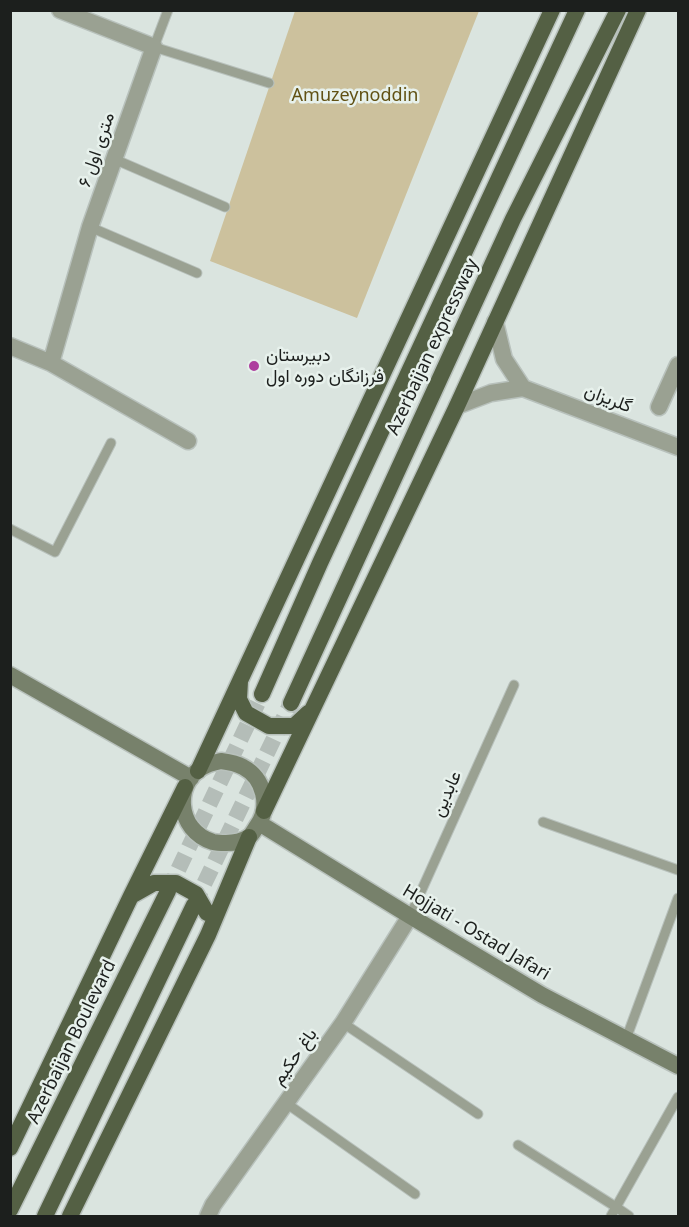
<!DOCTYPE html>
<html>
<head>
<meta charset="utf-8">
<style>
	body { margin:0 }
	#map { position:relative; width:689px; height:1227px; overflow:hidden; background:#dae4df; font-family:"Noto Sans",sans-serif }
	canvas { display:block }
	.frame { position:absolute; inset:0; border:12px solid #1c1f1d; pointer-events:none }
</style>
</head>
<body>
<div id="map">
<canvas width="689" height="1227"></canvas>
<div class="frame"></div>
</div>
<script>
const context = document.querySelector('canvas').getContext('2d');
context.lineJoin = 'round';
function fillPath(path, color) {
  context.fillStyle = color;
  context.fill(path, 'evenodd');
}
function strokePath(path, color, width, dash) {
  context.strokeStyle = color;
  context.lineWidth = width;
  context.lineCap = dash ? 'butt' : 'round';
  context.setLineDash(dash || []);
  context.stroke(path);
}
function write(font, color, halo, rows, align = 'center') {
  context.font = font + ' "Noto Sans",Vazirmatn,sans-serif';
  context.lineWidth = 5;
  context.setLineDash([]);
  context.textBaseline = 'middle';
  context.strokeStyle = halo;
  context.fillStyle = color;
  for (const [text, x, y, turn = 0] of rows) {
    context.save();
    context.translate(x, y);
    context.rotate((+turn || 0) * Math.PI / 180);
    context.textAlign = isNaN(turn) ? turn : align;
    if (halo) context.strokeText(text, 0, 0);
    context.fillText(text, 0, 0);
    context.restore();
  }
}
fillPath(new Path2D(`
	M295,11h184l-122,307 -147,-57z`), '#ccc19d');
strokePath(new Path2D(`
	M168,891l94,-197
	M194,905l97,-202`), '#b4bdb8', 16, [16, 8]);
const service = new Path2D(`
	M168,10l-14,37 115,36
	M114,159l111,48
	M90,227l107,46
	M10,529l45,23 56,-109
	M543,822l135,48
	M410,916l104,-231
	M343,1023l135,91
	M626,1039l52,-141
	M286,1103l129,91
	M518,1145l98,62 13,9
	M611,1216l67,-119`);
const minor = new Path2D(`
	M10,346l41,17 137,78
	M51,363l39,-136 64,-180 -94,-37
	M523,388l155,59
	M457,406l34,-13 32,-5 -19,-29 -9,-37
	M659,407l19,-42
	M208,1216l5,-11 130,-182 67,-107`);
const secondary = new Path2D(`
	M10,675l181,103
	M221,761c8,1 15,2 22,6 21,11 28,40 14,59 -2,3 -5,9 -8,11 -6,4 -16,6 -23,6 -4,0 -9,0 -13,-1 -37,-11 -41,-62 -6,-77 4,-2 10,-3 14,-4z
	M259,823l151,93 132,79 136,71`);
const trunk = new Path2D(`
	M240,681l-1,18 7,14 23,13h25l14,-13
	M262,694l58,-131 257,-553
	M291,703l222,-484 105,-209
	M198,771l354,-761
	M264,811l193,-405 181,-396
	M131,896l23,-13h22l20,11 11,19
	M10,1148l121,-252 54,-109
	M10,1210l158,-319
	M45,1216l149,-311
	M70,1216l138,-281 41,-98`);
strokePath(service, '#b8c1bc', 11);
strokePath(minor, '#b8c1bc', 19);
strokePath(secondary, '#b8c1bc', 19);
strokePath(trunk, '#b8c1bc', 19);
strokePath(service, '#9aa192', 9);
strokePath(minor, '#9aa192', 16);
strokePath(secondary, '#77816b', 16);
strokePath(trunk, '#546044', 16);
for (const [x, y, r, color] of [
	[254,366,6,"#ad3f9e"]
]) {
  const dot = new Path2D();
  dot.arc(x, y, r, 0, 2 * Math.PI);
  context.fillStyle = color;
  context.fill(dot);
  strokePath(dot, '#e7f1ec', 2);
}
write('18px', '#615113', '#e7f1ec', [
	["Amuzeynoddin",355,96]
]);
write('18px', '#1c1f1d', '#e7f1ec', [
	["۶ متری اول",97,150,-71],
	["Azerbaijan expressway",433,347,-65],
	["گلریزان",608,399,21],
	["عابدین",447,794,-66],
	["Hojjati - Ostad Jafari",476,933,31],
	["Azerbaijan Boulevard",72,1042,-64],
	["باغ حکیم",295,1057,-55]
]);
write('18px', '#1c1f1d', '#e7f1ec', [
	["دبیرستان",266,356],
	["فرزانگان دوره اول",266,377]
], 'left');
</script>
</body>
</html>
